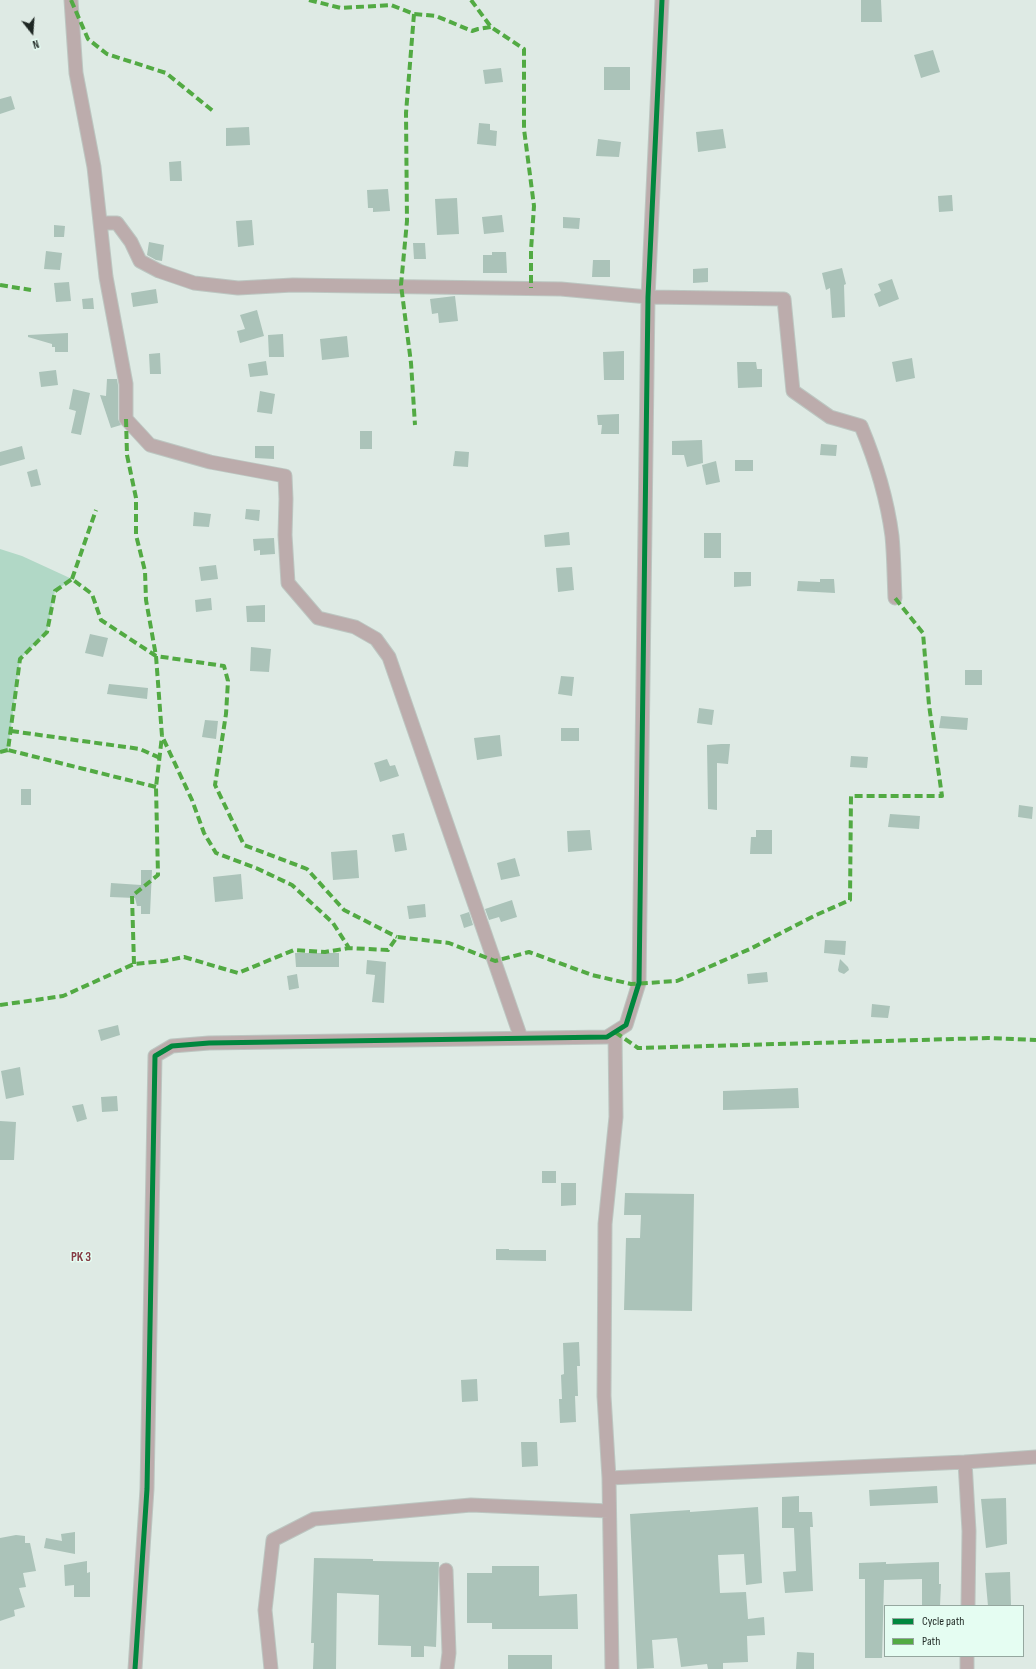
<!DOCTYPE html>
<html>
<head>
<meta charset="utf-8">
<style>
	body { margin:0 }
	#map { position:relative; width:1036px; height:1669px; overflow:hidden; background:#deeae4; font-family:"Sofia Sans Condensed",sans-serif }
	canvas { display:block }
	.legend { position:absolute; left:884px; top:1605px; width:140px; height:52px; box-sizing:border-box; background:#e5fdf2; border:1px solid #95a79f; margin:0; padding:5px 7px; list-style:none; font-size:12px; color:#1e2723 }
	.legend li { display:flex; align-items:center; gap:8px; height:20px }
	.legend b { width:20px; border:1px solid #95a79f }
	.north { position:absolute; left:12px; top:12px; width:40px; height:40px; -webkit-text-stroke:3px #e5fdf2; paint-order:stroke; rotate:163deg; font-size:11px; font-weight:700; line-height:16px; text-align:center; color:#1e2723 }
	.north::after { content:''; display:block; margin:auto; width:14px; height:18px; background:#1e2723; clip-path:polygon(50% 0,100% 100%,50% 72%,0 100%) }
</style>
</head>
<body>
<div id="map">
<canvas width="1036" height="1669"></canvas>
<ul class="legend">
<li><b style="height:5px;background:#00873e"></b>Cycle path</li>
<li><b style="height:5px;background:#52aa43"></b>Path</li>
</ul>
<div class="north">N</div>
</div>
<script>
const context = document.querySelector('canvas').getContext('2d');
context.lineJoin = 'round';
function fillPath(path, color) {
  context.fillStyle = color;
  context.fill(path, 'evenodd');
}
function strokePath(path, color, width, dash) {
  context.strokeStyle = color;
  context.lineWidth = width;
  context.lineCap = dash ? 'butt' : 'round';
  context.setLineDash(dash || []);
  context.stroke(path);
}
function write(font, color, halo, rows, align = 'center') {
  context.font = font + ' "Sofia Sans Condensed",sans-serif';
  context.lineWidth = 3;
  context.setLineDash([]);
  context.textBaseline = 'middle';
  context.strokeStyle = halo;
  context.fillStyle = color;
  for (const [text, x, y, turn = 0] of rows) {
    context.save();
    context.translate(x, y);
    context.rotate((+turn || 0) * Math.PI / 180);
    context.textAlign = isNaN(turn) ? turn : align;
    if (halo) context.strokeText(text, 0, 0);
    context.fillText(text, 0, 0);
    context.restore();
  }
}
fillPath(new Path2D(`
	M0,549l22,7 50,23 -17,12 -8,41 -27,27 -12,91 -8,2z`), '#b1d8c6');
fillPath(new Path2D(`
	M861,0h20l1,22h-21z
	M933,50l7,22 -19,6 -7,-23z
	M604,67h26v23h-26z
	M501,68l2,14 -18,2 -2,-14z
	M11,96l4,13 -15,5v-15z
	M479,123l11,1v6l7,1 -1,15 -19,-2z
	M249,127l1,18 -24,1v-18z
	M723,129l3,19 -28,4 -2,-20z
	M598,139l23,3 -2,15 -23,-1z
	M181,161l1,20h-12l-1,-19z
	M388,189l2,22 -17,1v-4h-5l-1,-18z
	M952,195l1,16 -14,1 -1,-16z
	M457,198l2,36 -22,1 -2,-36z
	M502,215l2,17 -20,2 -2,-17z
	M563,217l17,1 -1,11 -16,-1z
	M252,220l2,25 -16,2 -2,-26z
	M54,225l11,1 -1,11h-10z
	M149,242l15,3 -2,16 -6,-1 -9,-5z
	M413,243h12l1,16h-12z
	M46,251l16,2 -2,17 -16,-1z
	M492,252h14l1,21h-24v-18h9z
	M593,260h17v17h-18z
	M708,268v14l-15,1v-14z
	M842,268l4,16 -2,1 1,32 -13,1 -2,-30 -4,2 -4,-17z
	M892,279l7,20 -20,8 -5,-13 7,-3 -3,-7z
	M69,282l2,19 -15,1 -2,-19z
	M156,289l2,14 -25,4 -2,-14z
	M455,296l3,25 -19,2 -1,-10 -6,1 -2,-15z
	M93,298l1,11h-11l-1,-10z
	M257,310l7,26 -24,7 -3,-12 8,-2 -5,-14z
	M68,333v19h-13v-5h-3v-3l-24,-7v-2z
	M283,334l1,23h-15l-1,-22z
	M347,336l2,21 -27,3 -2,-21z
	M624,351v29h-20l-1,-28z
	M160,353l1,21h-11l-1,-20z
	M912,358l3,20 -19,4 -4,-20z
	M266,361l2,14 -18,2 -2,-13z
	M737,362h19l1,7h5v18l-24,1z
	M56,370l2,15 -17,2 -2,-15z
	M107,379h10l1,6v34l3,6 -10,3 -11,-33 6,1z
	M73,389l17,4 -9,42 -10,-2 5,-22 -7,-2z
	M260,391l15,3 -3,20 -15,-2z
	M619,414v20h-18l1,-9h-4l-1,-10z
	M360,431h12v18h-12z
	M702,440l1,23 -16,4 -3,-12h-12v-14z
	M821,444l16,1 -1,11 -16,-1z
	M22,446l3,13 -25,7v-14z
	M255,446h19v13l-19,-1z
	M455,451l14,1 -1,15 -15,-1z
	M735,460h18v11h-18z
	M716,461l4,21 -14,3 -4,-20z
	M37,469l4,16 -10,2 -4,-15z
	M246,509l14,1 -1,11 -14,-2z
	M194,512l17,2 -2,13 -16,-1z
	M569,532l1,13 -25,2 -1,-12z
	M704,533h17v25h-17z
	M274,538l1,16 -15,1v-5l-6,1 -1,-12z
	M216,565l2,14 -17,2 -2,-14z
	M572,567l2,23 -16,2 -2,-24z
	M734,572h17v14l-17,1z
	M820,579h14l1,14 -38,-2 1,-10 22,1z
	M211,598l1,12 -16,2 -1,-12z
	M265,605v17h-18l-1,-16z
	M90,634l18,4 -5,19 -18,-4z
	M251,647l20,2 -2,23 -19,-1z
	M965,670h17v15h-17z
	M561,676l13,1 -2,19 -14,-2z
	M109,684l39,4 -1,11 -40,-5z
	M699,708l15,2 -2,15 -15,-2z
	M941,716l27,2 -1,12 -28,-2z
	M205,720l13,1 -2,18 -14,-2z
	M561,728h18v13h-18z
	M500,735l2,21 -25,4 -3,-22z
	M721,744h9l-2,20 -11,-1v47l-9,-1 -1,-64z
	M851,756l17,1 -1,11 -17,-1z
	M387,759l3,7 5,-1 4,11 -19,6 -6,-19z
	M21,789h10v16h-10z
	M1019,805l14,2 -1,12 -14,-2z
	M890,814l30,2 -1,13 -31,-2z
	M590,830l2,20 -24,2 -1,-21z
	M756,830h16v24h-22l1,-17h5z
	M404,833l3,17 -12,2 -3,-17z
	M357,850l2,28 -26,2 -2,-28z
	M515,858l5,18 -19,4 -4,-17z
	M141,870h11l-2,44h-9v-8h-4l-2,-8 -25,-1 1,-14 30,2z
	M241,874l2,25 -28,3 -2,-25z
	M512,900l5,17 -16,5 -2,-5 -10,3 -4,-11z
	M425,904l1,13 -17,2 -2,-13z
	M469,912l4,13 -9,3 -4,-13z
	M825,940l21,1 -1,14 -21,-2z
	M295,953h44v14h-43z
	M840,959l8,8 1,3 -5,4 -5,-2 -1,-2z
	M367,960l19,2 -2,41 -12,-1 3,-27 -9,-1z
	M767,972l1,10 -20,2 -1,-10z
	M297,974l2,14 -10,2 -2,-14z
	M872,1004l18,2 -2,12 -17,-1z
	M118,1025l2,10 -19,6 -3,-11z
	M20,1067l4,28 -18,4 -5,-28z
	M798,1088l1,20 -76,2v-19z
	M117,1096l1,15 -16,1 -1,-15z
	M83,1104l4,15 -10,3 -5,-16z
	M0,1121l16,1 -2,38h-14z
	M542,1171h14v12h-14z
	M561,1183h15v22l-15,1z
	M625,1193l69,1 -2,117 -68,-1 2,-72h14l1,-23h-17z
	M496,1249h13v1h37v11l-50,-1z
	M579,1342l1,24h-3l1,30h-3l1,26 -16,1 -1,-24h3l-1,-24 3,-1 -1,-31z
	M477,1379l1,22 -16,1 -1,-22z
	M521,1442h16l1,24 -16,1z
	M937,1486l1,17 -68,3 -1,-16z
	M799,1496v16h13l1,15h-3l3,64 -28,2 -2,-21 13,-1 -2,-43h-12v-31z
	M1006,1498l1,46 -21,4 -5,-49z
	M758,1507l4,76 -16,2 -2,-31 -26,1 2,38 26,-1 2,27 16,-2 1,18 -18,1 1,26 -25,1v6h-15l-1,-5 -26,3 -4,-29 -25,2 2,28 -17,1 -7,-155 60,-4v2z
	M75,1532v22l-31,-6 2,-10 16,3 -1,-7z
	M16,1535l9,1v7h5l6,28 -13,2 3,14 -7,1 6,19 -11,3 1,6 -15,5v-83z
	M314,1558l59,1v2l66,1 -3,85 -12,-1v11h-13v-11l-33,-1 1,-50 -42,-2 -1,76h-23l1,-26h-3z
	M87,1561v12l3,-1v25h-16v-12l-9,1 -1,-21z
	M886,1562v2l53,-2v22h2l-1,22h-18v-27l-38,1 -2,78h-17v-79h-6v-16z
	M492,1566h47v30l38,-2 1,35h-86v-6h-25v-50h25z
	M1010,1572l1,34h-23l-3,-33z
	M797,1652l17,1v16h-18z
	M508,1655h44v14h-44z`), '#abc3b9');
const minor = new Path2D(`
	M71,0l5,73 18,94 12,110 20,107v35l24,26 60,17 75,14 1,23 -1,36 3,48 30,35 37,9 21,12 13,18 132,381
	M100,223h17l14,19 9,19 19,10 35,12 44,5 55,-3 268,4 87,8 136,2 9,92 37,26 31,9c15,36 26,72 31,110 2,20 2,41 3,62
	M615,1032l1,85 -11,107 -1,172 5,82 356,-16 4,69 -1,75
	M965,1462l71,-5
	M609,1478l3,191
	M446,1570l3,83 -2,16
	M135,1669l12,-180 8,-433 17,-10 37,-3 398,-6 19,-12 13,-42 9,-686 14,-297
	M271,1669l-6,-59 8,-70 41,-21 157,-14 138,6
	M967,1669v-13`);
strokePath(minor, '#bcc6c1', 15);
strokePath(minor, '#bcacac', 13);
strokePath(new Path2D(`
	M71,0l17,39 19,15 59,19 47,38
	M309,0l32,8 50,-3 23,9 22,2 36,15 6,-2 13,-2
	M471,0l20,27 33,22v80l10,77 -3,44v38
	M414,14l-8,99 1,108 -6,64 10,78 4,62
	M0,285l31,5
	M126,419l1,36 9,43v37l9,36 1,29 10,56 6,80 30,64 12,33 12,20 40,15 36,17 41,38 16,25
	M72,579l24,-69
	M11,731l129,18 20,9
	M0,752l8,-2
	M156,787l-148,-37 12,-91 27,-27 8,-41 17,-12 20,15 9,26 55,36 68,10 4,15 -2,33 -11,71 29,60 63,24 37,41 53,27
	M134,964l-2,-68 26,-21 -2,-88 6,-51
	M0,1005l63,-9 71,-32 30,-3 20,-4 54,16 56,-23 31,2 24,-4 39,2 9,-13 52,6 46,18 34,-9 63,23 39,9 46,-3 75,-33 62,-32 36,-16 1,-104h91l-13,-91 -6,-72 -28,-35
	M615,1032l23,16 350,-10 48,2`), '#52aa43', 4, [8, 4]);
strokePath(new Path2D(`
	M135,1669l12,-180 8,-433 17,-10 37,-3 398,-6 19,-12 13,-42 9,-686 14,-297`), '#00873e', 5);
write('bold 13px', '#853c44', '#e5fdf2', [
	["PK 3",81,1258]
]);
</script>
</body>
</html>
